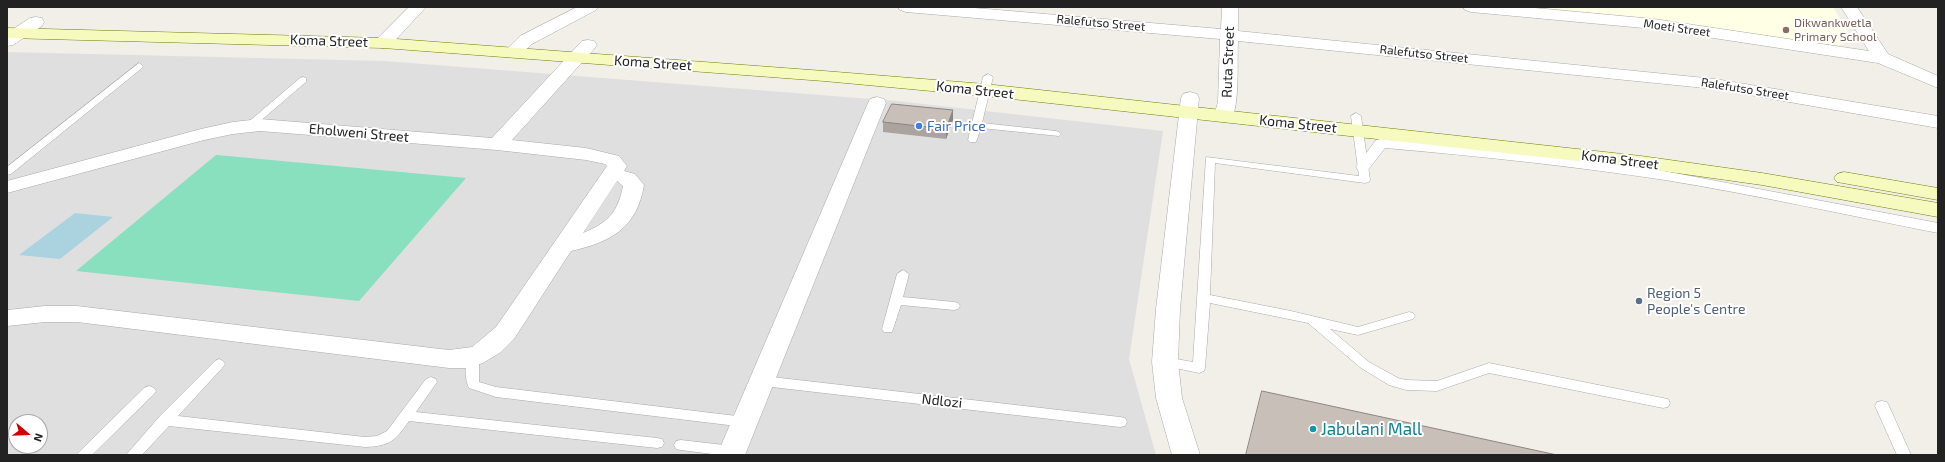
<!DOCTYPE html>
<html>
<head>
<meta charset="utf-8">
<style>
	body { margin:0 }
	#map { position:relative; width:1945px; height:462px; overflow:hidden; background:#f2efe9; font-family:"Exo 2",sans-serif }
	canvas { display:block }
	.frame { position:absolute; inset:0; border:8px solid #222; pointer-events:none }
	.north { position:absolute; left:8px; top:414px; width:40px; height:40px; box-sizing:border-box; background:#fff; border:1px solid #a7a7a7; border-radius:50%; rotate:109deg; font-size:11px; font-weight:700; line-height:16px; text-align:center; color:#222 }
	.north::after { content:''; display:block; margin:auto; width:14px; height:18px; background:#d40000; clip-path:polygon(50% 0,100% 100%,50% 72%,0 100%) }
</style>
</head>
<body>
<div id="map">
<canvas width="1945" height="462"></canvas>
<div class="frame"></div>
<div class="north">N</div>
</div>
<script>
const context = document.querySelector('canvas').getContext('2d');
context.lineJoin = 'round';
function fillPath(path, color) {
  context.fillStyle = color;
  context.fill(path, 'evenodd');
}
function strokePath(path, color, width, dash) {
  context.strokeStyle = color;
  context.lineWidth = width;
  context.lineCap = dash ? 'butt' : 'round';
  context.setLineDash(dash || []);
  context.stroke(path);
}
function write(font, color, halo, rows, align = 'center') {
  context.font = font + ' "Exo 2",sans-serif';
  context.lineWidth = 4;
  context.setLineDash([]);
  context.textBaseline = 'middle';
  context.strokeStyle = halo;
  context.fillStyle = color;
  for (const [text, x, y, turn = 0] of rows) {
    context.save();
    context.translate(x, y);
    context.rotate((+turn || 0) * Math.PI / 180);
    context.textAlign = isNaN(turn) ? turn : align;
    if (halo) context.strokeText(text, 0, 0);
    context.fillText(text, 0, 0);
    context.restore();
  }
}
fillPath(new Path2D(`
	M7,52l378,9 512,40 266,30 -34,228 27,96h-1149zM16,422h24v24h-24z`), '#e0dfdf');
fillPath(new Path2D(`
	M1533,7h300l20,34 -20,6 -175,-28z`), '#ffffe5');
fillPath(new Path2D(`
	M216,155h1l249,23 -107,123 -283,-30z`), '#88e0be');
fillPath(new Path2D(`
	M75,213l38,4 -53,42 -41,-4z`), '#aad3df');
const service = new Path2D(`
	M139,63l4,3 -1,2 -131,106 -4,1v-8z
	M988,74l5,3 -11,46 74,8 3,1 2,2 -2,2 -78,-8 -5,14h-6l-2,-2 15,-63z
	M303,77l3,1v4l-54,46h-6l-2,-2 2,-2 54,-46z
	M1356,113l5,3 9,64 -1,2 -4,1 -150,-20 -5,132 81,16 67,16 51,-15 4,1 2,3 -2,3 -55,16 -28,-6 39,33 29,16 8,2 31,1 52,-18 174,35 5,1 2,4 -2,4 -5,1 -174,-35 -52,18 -31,-1 -17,-5 -28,-17 -53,-45 -98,-20 -5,65 -1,3 -5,2 -38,-8 -2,-3 2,-3 4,-2 28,5 13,-205 153,19 -8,-60z
	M903,270l6,4 -6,23 51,5 4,1 2,3 -2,3 -4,1 -53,-5 -9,27h-8l-2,-3 15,-55z
	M473,353l4,2 2,3v24l17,5 249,30 5,1 2,4 -2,4 -5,1 -249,-30 -27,-9c-4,-8 -5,-24 0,-33z
	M219,359l4,2 2,3 -2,3 -45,49 187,21 12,-1 10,-5 39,-52 5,-2 5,2 1,3 -21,30 241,26 5,1 2,4 -2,4 -5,1 -248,-27c-14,20 -19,25 -44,26l-196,-21 -27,29h-16l34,-39 55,-55z
	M763,376l357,41 5,1 2,4 -2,4 -5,1 -357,-41 -5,-2 -1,-3 1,-3z
	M149,386l5,2 2,3 -2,3 -62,61h-16l68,-67z
	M1882,401l5,1 2,4 22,49h-14l-22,-49 2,-4z
	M681,440l51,6 5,1 2,4 -3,4h-16l-39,-5 -5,-1 -2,-4 2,-4z`);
const pedestrian = new Path2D(`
	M1381,139l153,15 130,17 274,52v10c-91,-18 -182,-38 -273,-53 -93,-14 -187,-24 -280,-32l-17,22h-10l-2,-3 2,-3 18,-24z`);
const minor = new Path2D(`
	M409,7h17l-37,40 -6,1 -6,-1 -3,-4 3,-4z
	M898,7h65l258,22 1,-22h16v24l477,48 223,37v12l-223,-39 -477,-48c-1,18 2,65 -7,79l-7,2 -7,-2 -3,-4 4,-14 2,-63 -314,-27 -6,-2z
	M1463,7h61l130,12 215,32 -28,-44h16l31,47 50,22v12l-60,-25 -224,-34 -183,-17 -6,-2z
	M36,17l6,1 2,4 -2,4 -29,19 -6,1v-13l23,-15z
	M588,40l6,1 3,4 -3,4 -82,91 74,8 33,8 8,10 -3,5 11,3 9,11c-7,43 -33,57 -73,66l-57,88 -13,13 -18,11 -16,5h-18l-372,-46h-32l-38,4v-16l38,-4h32l372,44 23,-3 24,-20 111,-161 -2,-2 -19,-4 -89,-10 -237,-19 -27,3 -29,6 -197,53v-12l194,-52 32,-7 27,-3 232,19 90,-97zM617,181l6,5c-5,26 -15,37 -40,47z
	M1190,92l7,2 2,4 -19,211 -2,53 4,36 18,57h-28l-16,-57 -4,-36 4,-53 25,-211 2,-4z
	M877,97l7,2 2,4 -141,352h-28l151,-352 2,-4z`);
const tertiary = new Path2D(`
	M577,7h21l-2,3 -64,34 -13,12 -6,1 -6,-1 -3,-4 16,-16z`);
const secondary = new Path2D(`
	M7,28l376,10 441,33 161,13 656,72 121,17 176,30v14l-176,-32 -121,-17 -656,-72 -161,-15 -441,-33 -376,-10z
	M1844,172l94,16v12l-101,-18 -3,-4 3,-4z`);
strokePath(service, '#a9a9a9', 1);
strokePath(pedestrian, '#a9a9a9', 1);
strokePath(minor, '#a9a9a9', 1);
strokePath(tertiary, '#a9a9a9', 1);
strokePath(secondary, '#707d05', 1);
fillPath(service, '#fff');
fillPath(pedestrian, '#fff');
fillPath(minor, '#fff');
fillPath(tertiary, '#fff');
fillPath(secondary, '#f7fabf');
fillPath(new Path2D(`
	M953,110v10l-7,19 -63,-7v-10z`), '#aba49e');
fillPath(new Path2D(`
	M953,110v10l-7,19v-10z`), '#8b8681');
const building = new Path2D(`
	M892,104l61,6 -7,19 -63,-7z
	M1262,391l295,64h-311z`);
fillPath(building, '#c7bfb8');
strokePath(building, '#8b8681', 1);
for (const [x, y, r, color] of [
	[1786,30,4,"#8d6e63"],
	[919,126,4,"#3f7fe0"],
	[1639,301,4,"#5c6f8a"],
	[1313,429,4,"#0f9aa8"]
]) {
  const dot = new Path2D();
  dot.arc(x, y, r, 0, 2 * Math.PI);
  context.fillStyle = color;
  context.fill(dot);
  strokePath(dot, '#fff', 1.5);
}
write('12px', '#222', '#fff', [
	["Ralefutso Street",1101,23,5],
	["Moeti Street",1677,28,8],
	["Ralefutso Street",1424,54,6],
	["Ralefutso Street",1745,89,9]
]);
write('12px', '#785e54', '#fff', [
	["Dikwankwetla",1794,23],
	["Primary School",1794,37]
], 'left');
write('14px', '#222', '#fff', [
	["Koma Street",329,41,2],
	["Ruta Street",1228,62,-88],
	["Koma Street",653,63,4],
	["Koma Street",975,90,6],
	["Koma Street",1298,124,6],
	["Eholweni Street",359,133,5],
	["Koma Street",1620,160,7],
	["Ndlozi",942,401,6]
]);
write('14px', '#366cbe', '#fff', [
	["Fair Price",927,126]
], 'left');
write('14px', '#4e5e75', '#fff', [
	["Region 5",1647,293],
	["People's Centre",1647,309]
], 'left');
write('17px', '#0d838f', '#fff', [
	["Jabulani Mall",1321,429]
], 'left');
</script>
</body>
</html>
